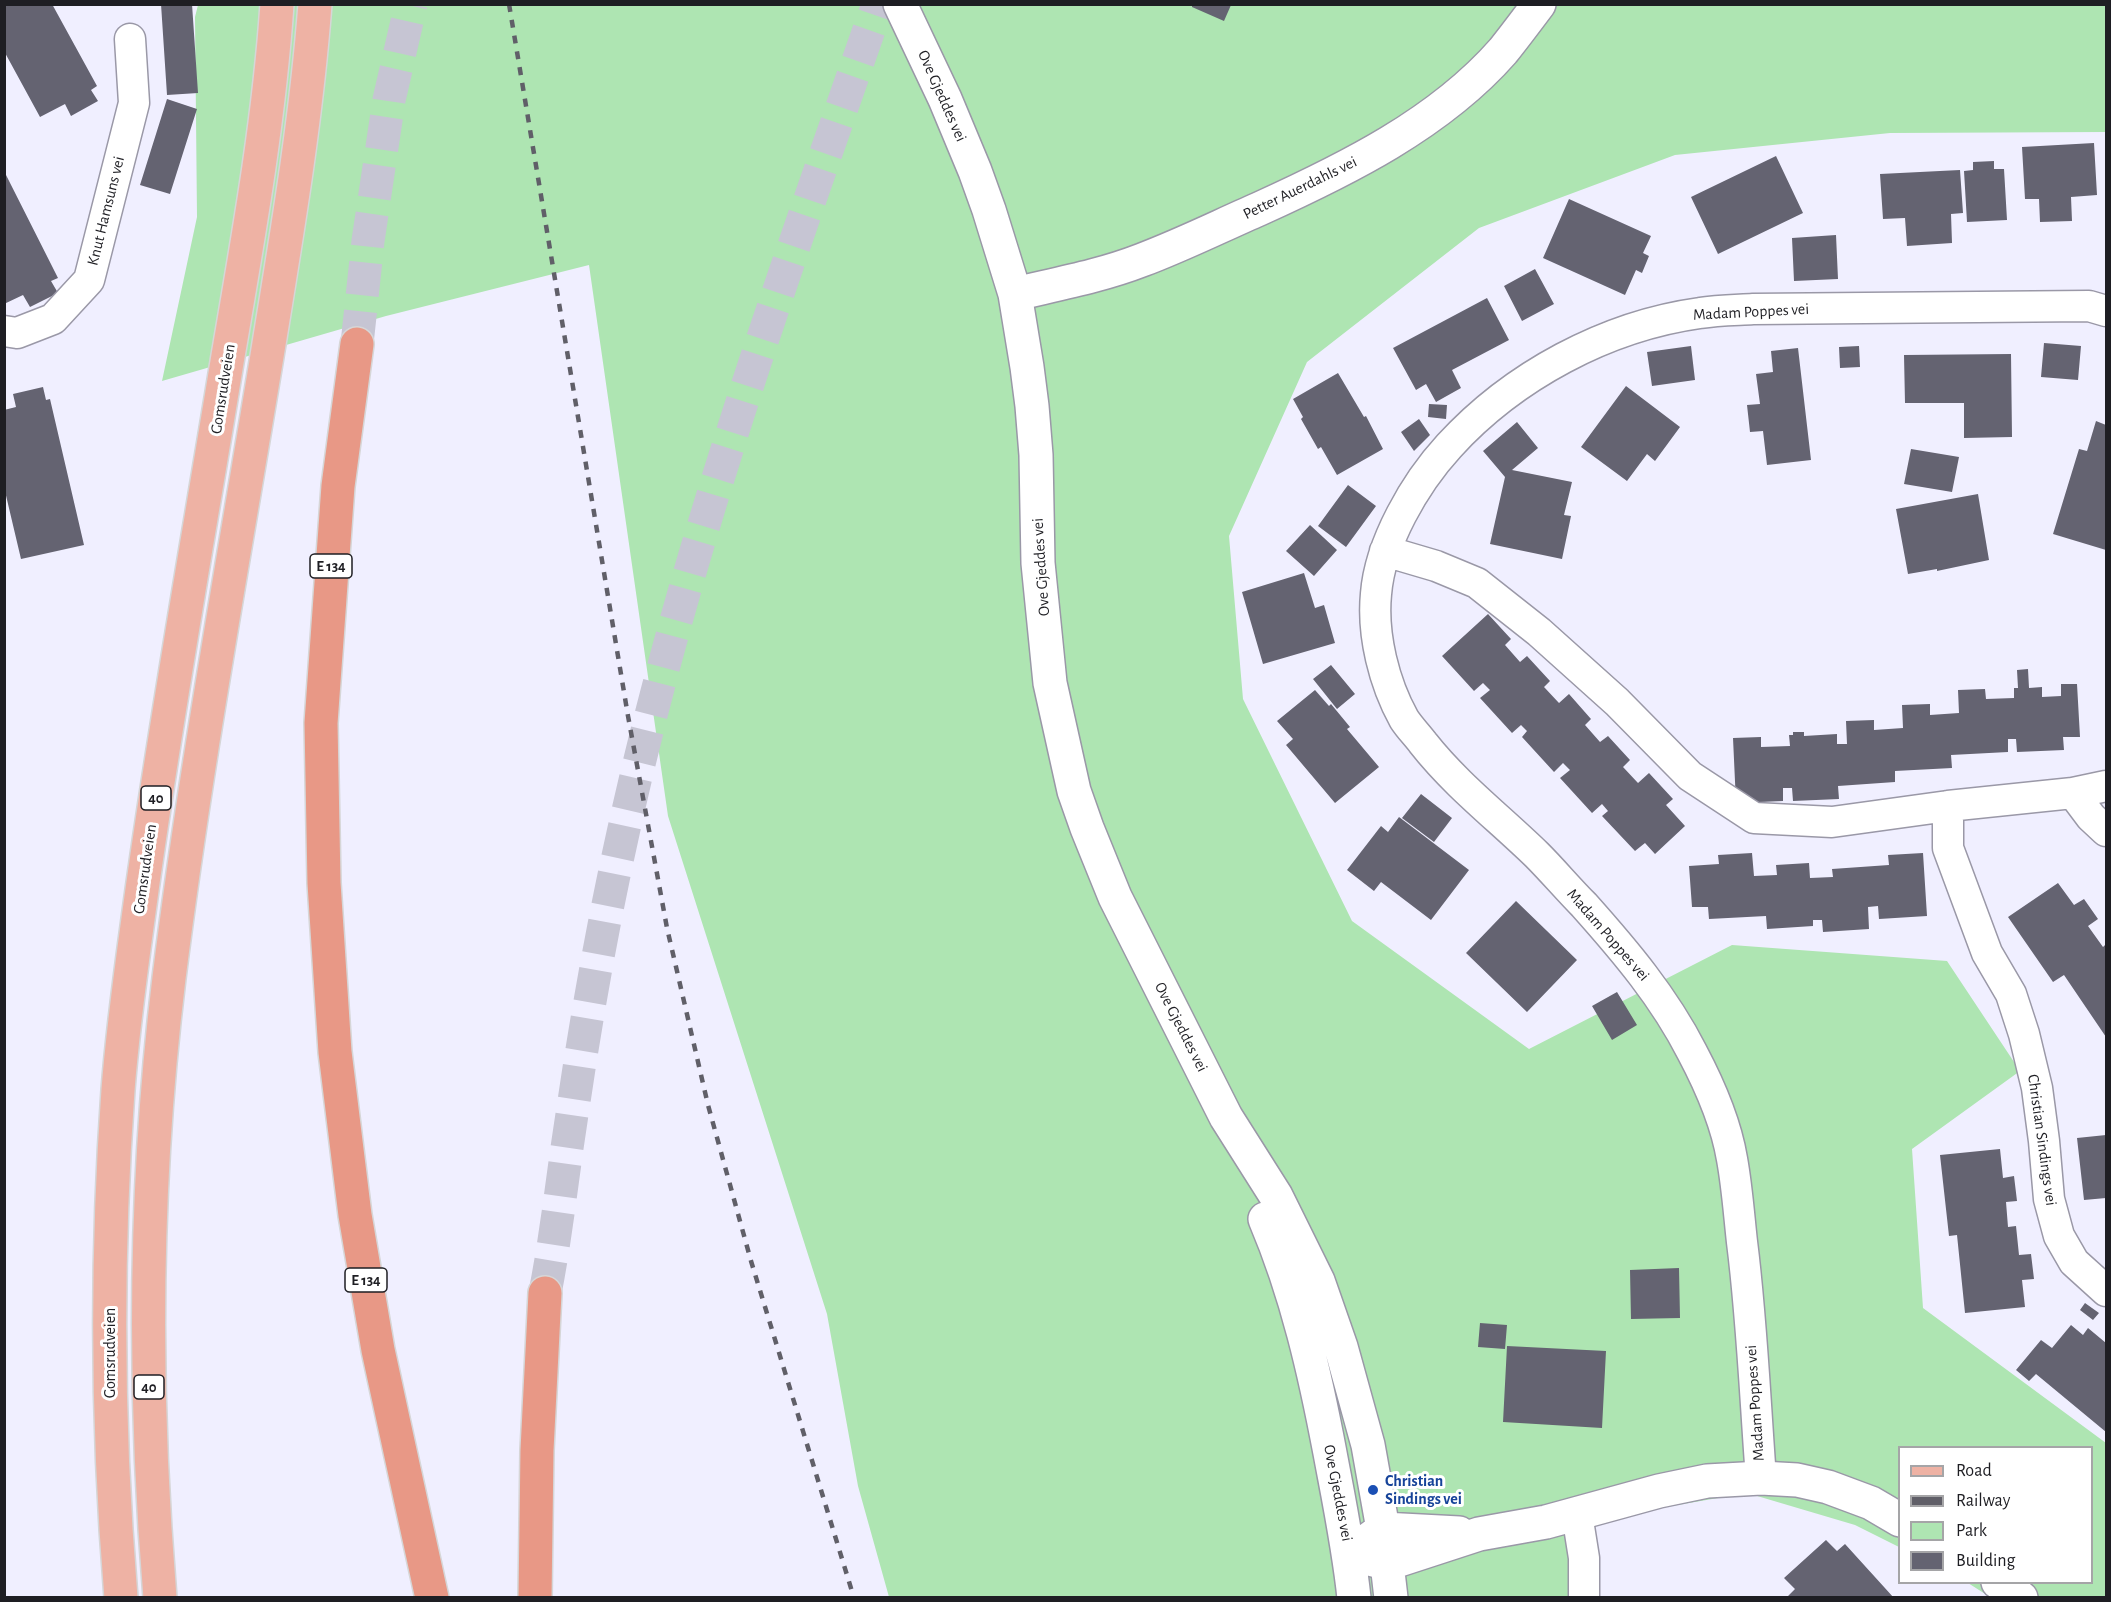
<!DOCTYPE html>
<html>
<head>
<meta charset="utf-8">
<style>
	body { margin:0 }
	#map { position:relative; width:2111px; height:1602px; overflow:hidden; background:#f0efff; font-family:"Alegreya Sans",sans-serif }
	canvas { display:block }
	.frame { position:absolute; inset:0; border:6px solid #1e1e23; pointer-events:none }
	.legend { position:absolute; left:1898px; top:1446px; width:195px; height:138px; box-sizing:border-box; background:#fff; border:2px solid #a5a5a7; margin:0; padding:8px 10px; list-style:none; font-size:18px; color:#1e1e23 }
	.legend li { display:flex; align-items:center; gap:12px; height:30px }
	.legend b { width:30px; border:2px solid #a5a5a7 }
</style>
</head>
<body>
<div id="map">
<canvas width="2111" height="1602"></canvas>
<div class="frame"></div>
<ul class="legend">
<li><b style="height:8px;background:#eeb2a4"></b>Road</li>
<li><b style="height:8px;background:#605f68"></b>Railway</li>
<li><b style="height:16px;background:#aee5b2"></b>Park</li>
<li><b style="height:16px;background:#646371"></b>Building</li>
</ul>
</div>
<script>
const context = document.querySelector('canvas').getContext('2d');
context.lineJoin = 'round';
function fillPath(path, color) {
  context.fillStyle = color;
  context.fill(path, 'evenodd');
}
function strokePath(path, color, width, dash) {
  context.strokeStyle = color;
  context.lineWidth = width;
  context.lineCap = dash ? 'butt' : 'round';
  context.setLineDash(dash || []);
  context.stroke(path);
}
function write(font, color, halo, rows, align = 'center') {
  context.font = font + ' "Alegreya Sans",sans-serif';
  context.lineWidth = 6;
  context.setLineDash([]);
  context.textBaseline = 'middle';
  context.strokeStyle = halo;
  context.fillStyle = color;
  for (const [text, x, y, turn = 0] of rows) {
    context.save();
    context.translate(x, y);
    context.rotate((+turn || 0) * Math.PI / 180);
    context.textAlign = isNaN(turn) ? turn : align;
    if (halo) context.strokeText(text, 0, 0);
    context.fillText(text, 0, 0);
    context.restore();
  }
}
fillPath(new Path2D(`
	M198,5h1908v127l-216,1 -215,22 -196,73 -172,134 -78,174 14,163 109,222 177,128 203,-104 215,16 73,110 -108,78 11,159 183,135v154h-116l-22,-14 124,-1v-134h-192l-1,99 -44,-22 -108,-32 -168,29 12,75h-702l-31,-111 -31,-172 -159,-498 -79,-551 -203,51 -224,65 35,-164 -2,-200z`), '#aee5b2');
fillPath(new Path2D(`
	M4,4h48l45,82 -6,4 7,11 -27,15 -6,-12 -25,13 -36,-66z
	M161,4h31l6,89 -31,2z
	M1192,5h39l-7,16 -32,-14z
	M167,99l30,10 -27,85 -30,-9z
	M2094,143l3,52 -26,2 1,24 -32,1 -1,-23h-14l-3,-52z
	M1776,156l27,57 -85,41 -27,-57z
	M1994,161v8h10l3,51 -40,2 -3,-51 9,-1v-8z
	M1960,170l3,43 -12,1 1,29 -45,3 -2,-28 -22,1 -3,-45z
	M4,171l54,107 -7,3 7,12 -28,14 -7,-12 -19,9z
	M1569,199l82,37 -8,17 6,3 -7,17 -6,-3 -11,25 -82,-37z
	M1836,235l2,44 -44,2 -2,-43z
	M1535,269l19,35 -32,17 -18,-35z
	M1487,298l22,42 -57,30 9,18 -25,14 -10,-18 -10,6 -23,-42z
	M2044,343l37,3 -3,34 -37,-3z
	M1691,346l4,34 -43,6 -5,-34z
	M1859,346l1,21 -20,1 -1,-21z
	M1798,348l13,112 -44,5 -4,-34 -13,1 -3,-27 13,-1 -4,-30 17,-2 -2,-21z
	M2011,354l1,83 -48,1v-35h-59l-1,-48z
	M1338,373l26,44 2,-1 17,33 -46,26 -16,-28 -3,2 -17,-30 2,-2 -10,-18z
	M1626,386l54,41 -25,34 -8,-7 -20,27 -46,-34z
	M43,387l3,13 4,-1 34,146 -63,14 -17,-72v-77l12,-3 -3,-13z
	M1429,404l18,1 -1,14 -18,-2z
	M1419,419l11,16 -16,16 -13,-19z
	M2096,421l10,4v125l-53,-16 26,-85 8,2z
	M1517,422l21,26 -26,22 60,12 -8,33 7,1 -9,43 -72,-15 15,-67 -22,-26z
	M1911,449l48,8 -7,35 -48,-8z
	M1348,485l28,21 -30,41 -28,-21z
	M1978,494l11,66 -52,11v-2l-29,5 -12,-65z
	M1310,525l27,25 -23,26 -28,-25z
	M1304,573l11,35 9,-3 11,38 -72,21 -21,-72z
	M1488,614l23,25 -6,6 15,17 7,-6 23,25 -6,6 15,16 10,-9 22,25 -6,6 15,17 8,-6 22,24 -7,7 15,16 11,-10 24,26 -7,6 19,21 -30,28 -10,-11 -10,8 -33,-35 6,-5 -6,-7 -10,9 -32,-35 10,-8 -7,-7 -9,9 -32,-35 5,-6 -6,-6 -9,8 -32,-35 10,-8 -7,-7 -9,8 -32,-35z
	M1331,665l24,29 -18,15 -24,-30z
	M2028,669l1,19 13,-1v10l19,-1v-12h16l3,53h-17l1,13 -47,2 -1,-13h-8v13l-57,3 1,13 -57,3v11l-57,4 1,13 -46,2 -1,-13h-9v13l-47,2 -3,-65 28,-1v10l29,-1 -1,-11h4v-3h11v4l33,-2v10h10l-1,-23 28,-1v10l29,-2 -1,-23 28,-1v11l29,-2 -1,-23 27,-1 1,10 28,-1v-10h4l-1,-18z
	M1315,690l14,16 2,-2 19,23 -3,2 32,38 -44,36 -49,-58 7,-6 -16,-18z
	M1421,794l31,24 -18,24 -32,-24z
	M1399,817l70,53 -38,50 -50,-38 -7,9 -27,-21 34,-44 7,6z
	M1752,853l2,23 23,-1 -1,-10 33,-2 1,15 23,-1 -1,-8 57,-4 -1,-10 35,-2 4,63 -48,3 -1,-13 -10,1 1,22 -46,3 -1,-12h-9v6l-46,3 -1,-13 -57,3 -1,-12h-16l-3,-41 30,-2 -1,-9z
	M2058,883l16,22 10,-6 14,20 -10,7 15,21 3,-3v93l-42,-62 -11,7 -45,-65z
	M1516,901l61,59 -50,52 -61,-59z
	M1617,992l20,33 -25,15 -20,-34z
	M2106,1135v63l-22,2 -7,-62z
	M2000,1149l3,29 11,-2 3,25 -11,1 2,25 8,-1 3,29 12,-1 3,25 -12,1 3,27 -60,6 -8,-78 -8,1 -9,-81z
	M1679,1268l1,50 -49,1 -1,-49z
	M2085,1303l14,10 -6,7 -13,-10z
	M1480,1323l27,2 -2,24 -27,-2z
	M2071,1325l12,10 5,-7 18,15v89l-70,-58 -7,7 -13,-11 25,-30 11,8z
	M1507,1346l99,5 -4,77 -99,-6z
	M1826,1540l11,11 8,-7 49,54h-104l-2,-2 7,-7 -11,-11z`), '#646371');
strokePath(new Path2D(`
	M357,344l11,-103 21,-141 22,-96
	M545,1293c12,-61 18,-123 28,-185 16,-109 36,-217 61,-323 62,-266 154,-523 244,-781`), '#c6c5d3', 33, [33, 16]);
const minor = new Path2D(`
	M4,331l13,2 36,-14 36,-39 45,-177 -4,-64
	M1385,551l51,15 41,17 62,49 78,70 73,74 64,42 78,4 116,-16 125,-13 33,-7
	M2073,793l18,24 15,14
	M1948,806v42l39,105 24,41 13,40 13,54 7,53 5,58 10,37 15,26 32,29
	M1761,1478c-6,-79 -9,-158 -19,-236 -3,-27 -5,-56 -10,-83 -6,-36 -23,-75 -40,-107 -28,-55 -67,-101 -108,-147 -16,-16 -31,-34 -47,-50 -38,-37 -81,-70 -114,-112 -6,-8 -14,-16 -19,-24 -20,-36 -32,-84 -28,-125 4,-51 39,-111 73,-148 64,-70 157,-120 251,-133 17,-3 36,-3 53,-4l336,-3 17,5
	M1577,1514l7,44v40`);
const tertiary = new Path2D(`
	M900,4l45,95 30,72 14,39 26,84 12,73 5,39 4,49 2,108 12,120 24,108 13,37 28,69 111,220 50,79 42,85 23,66 27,98 15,84 8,69
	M1015,294c42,-10 86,-18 127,-34 40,-15 78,-34 117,-51 86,-39 180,-85 244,-158 12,-15 24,-31 36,-47
	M1265,1219c32,75 50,155 65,234 9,48 19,96 24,145
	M1365,1542l18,-13 76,4
	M1349,1553l38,11 92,-30 67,-12 113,-31 48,-10 54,-3 36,2 31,7 43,16 29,17
	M1998,1582l23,16`);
const primary = new Path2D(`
	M121,1598c-14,-169 -15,-339 -3,-508 5,-67 15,-134 24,-200 25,-179 57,-356 86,-534 20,-117 41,-234 49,-352
	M160,1598c-17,-207 -16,-415 9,-620 26,-208 64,-415 98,-622 19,-117 39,-233 48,-352`);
const trunk = new Path2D(`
	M357,344l-19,142 -17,237 3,160 11,169 20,163 23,135 54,248
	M535,1598l2,-148 8,-157`);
strokePath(minor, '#9a98a7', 33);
strokePath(tertiary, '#9a98a7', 36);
strokePath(primary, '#d6d6d7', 36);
strokePath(trunk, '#d6d6d7', 36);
strokePath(minor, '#fff', 30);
strokePath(tertiary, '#fff', 33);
strokePath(primary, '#eeb2a4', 33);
strokePath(trunk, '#e89886', 33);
strokePath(new Path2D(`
	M509,4l119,712 39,212 41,177 43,156 103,337`), '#605f68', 4.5, [8, 8]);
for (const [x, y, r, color] of [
	[1373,1490,6,"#1a4fb4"]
]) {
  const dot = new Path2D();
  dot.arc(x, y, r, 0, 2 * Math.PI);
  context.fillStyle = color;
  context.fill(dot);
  strokePath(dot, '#fff', 2);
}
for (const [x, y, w] of [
	[331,566,42],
	[156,798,30],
	[366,1280,42],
	[149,1387,30]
]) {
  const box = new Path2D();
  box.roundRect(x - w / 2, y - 12, w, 24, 4.5);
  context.fillStyle = '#fff';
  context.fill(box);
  strokePath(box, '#1e1e23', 1.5);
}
write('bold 15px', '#1e1e23', null, [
	["E 134",331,566],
	["40",156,798],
	["E 134",366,1280],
	["40",149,1387]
]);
write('16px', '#1e1e23', '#fff', [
	["Ove Gjeddes vei",942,96,66],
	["Petter Auerdahls vei",1300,188,-26],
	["Knut Hamsuns vei",106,211,-76],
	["Madam Poppes vei",1751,312,-3],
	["Gomsrudveien",223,389,-81],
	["Ove Gjeddes vei",1041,567,-94],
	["Gomsrudveien",145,869,-82],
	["Madam Poppes vei",1608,935,49],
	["Ove Gjeddes vei",1181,1027,63],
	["Christian Sindings vei",2042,1140,82],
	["Gomsrudveien",110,1353,-90],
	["Madam Poppes vei",1755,1403,-94],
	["Ove Gjeddes vei",1338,1493,79]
]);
write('bold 16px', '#164399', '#fff', [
	["Christian",1385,1481],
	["Sindings vei",1385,1499]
], 'left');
</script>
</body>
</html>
